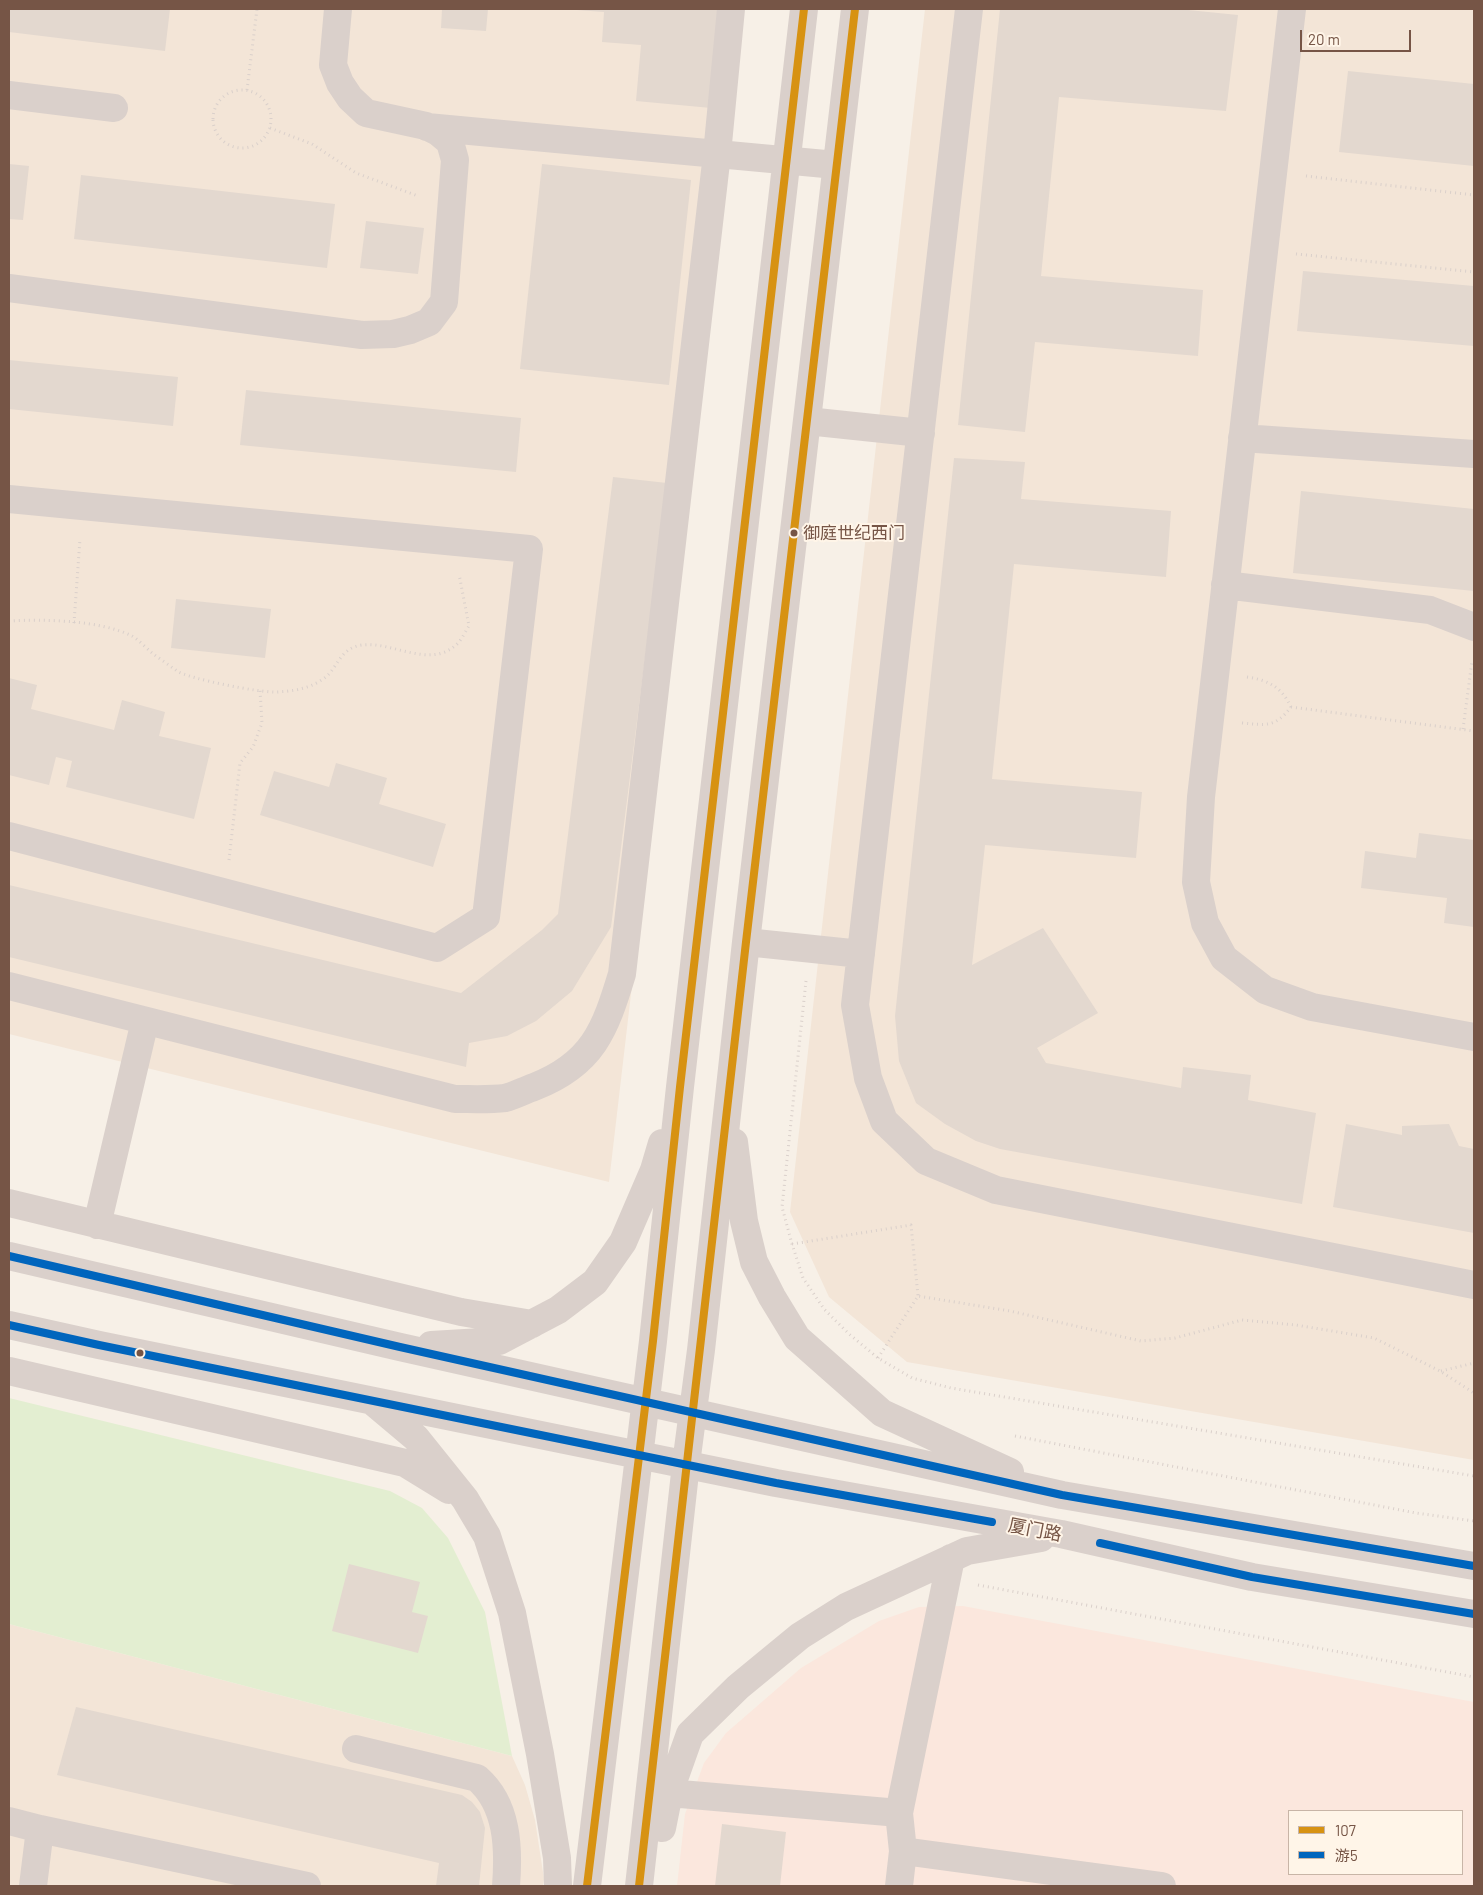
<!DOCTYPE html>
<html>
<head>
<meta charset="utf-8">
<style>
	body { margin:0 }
	#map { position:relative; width:1483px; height:1895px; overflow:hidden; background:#f7f0e7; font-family:Barlow,"Noto Sans SC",sans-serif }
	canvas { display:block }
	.frame { position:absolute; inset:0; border:10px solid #765546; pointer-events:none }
	.legend { position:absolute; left:1288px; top:1810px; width:175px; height:65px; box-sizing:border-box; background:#fff5e8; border:1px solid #c8b5a7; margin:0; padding:6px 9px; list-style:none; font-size:15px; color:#765546 }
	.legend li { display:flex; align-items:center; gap:10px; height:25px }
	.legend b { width:25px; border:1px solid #c8b5a7 }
	.scale { position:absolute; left:1300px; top:30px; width:111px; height:22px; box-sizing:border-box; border:2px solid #765546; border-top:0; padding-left:6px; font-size:15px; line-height:18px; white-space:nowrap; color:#765546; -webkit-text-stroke:4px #fff5e8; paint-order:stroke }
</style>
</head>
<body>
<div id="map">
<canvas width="1483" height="1895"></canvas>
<div class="frame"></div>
<ul class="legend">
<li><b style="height:6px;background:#d79212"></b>107</li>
<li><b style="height:6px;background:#0065bd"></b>游5</li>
</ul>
<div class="scale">20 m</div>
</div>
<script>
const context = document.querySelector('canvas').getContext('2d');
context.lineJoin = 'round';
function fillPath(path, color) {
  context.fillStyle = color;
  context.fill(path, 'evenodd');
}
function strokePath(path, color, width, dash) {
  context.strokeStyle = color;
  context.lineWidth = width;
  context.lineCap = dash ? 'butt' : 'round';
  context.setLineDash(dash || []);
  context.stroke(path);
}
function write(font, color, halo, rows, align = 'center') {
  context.font = font + ' Barlow,"Noto Sans SC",sans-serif';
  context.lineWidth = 4;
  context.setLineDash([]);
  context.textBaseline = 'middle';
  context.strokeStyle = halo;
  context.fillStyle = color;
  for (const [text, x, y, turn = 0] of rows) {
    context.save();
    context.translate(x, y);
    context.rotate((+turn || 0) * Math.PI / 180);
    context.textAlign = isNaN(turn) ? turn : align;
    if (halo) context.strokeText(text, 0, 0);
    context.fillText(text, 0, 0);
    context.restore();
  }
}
fillPath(new Path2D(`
	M9,9h731l-42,412 -89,761 -600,-148z
	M925,9h549v1451l-567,-98 -78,-65 -39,-85z
	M9,1624l503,132 13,29 10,35 9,59 -1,7h-534z`), '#f3e5d7');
fillPath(new Path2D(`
	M963,1606l511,96v184h-797l8,-72 19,-51 22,-30 75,-65 78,-47 40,-14zM1289,1811h173v63h-173z`), '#fbe7dd');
fillPath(new Path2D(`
	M9,1398l381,93 32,17 26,30 37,74 27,144 -503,-132z`), '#e3eed1');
fillPath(new Path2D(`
	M9,9h161l-5,42 -156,-19z
	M442,9h46l-2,22 -45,-3z
	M577,9h144l-10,99 -75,-7 5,-56 -39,-3 2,-30 -27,-2z
	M1000,9h178l60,6 -12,96 -167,-14 -18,179 162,14 -5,66 -163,-14 -10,90 -67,-7z
	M1348,71l126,13v82l-135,-14z
	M9,164l20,2 -6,54 -14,-1z
	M542,164l149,16 -22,205 -149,-16z
	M81,175l254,29 -8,64 -253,-29z
	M366,221l58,7 -6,46 -58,-6z
	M1303,271l171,15v60l-177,-15z
	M9,360l169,17 -5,49 -164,-17z
	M246,390l275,28 -5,54 -276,-27z
	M954,458l71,4 -4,37 150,12 -5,66 -152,-13 -22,215 150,13 -6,66 -151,-13 -13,120 71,-37 55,85 -61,35 9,15 135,25 2,-21 68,8 -3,25 68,13 -14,91 -302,-55 -24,-8 -31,-17 -29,-21 -17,-42 -4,-45z
	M613,477l54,6 -56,444 -39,64 -36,30 -29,15 -38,7 -3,24 -457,-110v-72l452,108 81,-63 16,-16z
	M1301,491l173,18v82l-181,-18z
	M176,599l95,10 -6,49 -94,-10z
	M9,678l28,7 -6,24 83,21 8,-30 43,12 -6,24 52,12 -17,71 -128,-32 6,-26 -16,-4 -7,28 -40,-10z
	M336,763l51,15 -8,26 67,20 -13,43 -173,-52 14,-44 55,16z
	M1419,833l55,7v87l-30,-4 3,-25 -86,-10 4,-37 51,7z
	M1346,1124l56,11v-9l47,-2 10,22 15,3v84l-141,-26z
	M349,1564l71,18 -8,30 16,4 -10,37 -86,-22z
	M76,1707l386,88 10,7 8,10 5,16 -6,58h-43l3,-23 -382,-88z
	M722,1824l64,8 -6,54h-65z`), '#e3d8cf');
strokePath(new Path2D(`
	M213 119a29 29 0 1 1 58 0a29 29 0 1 1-58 0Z
	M247,90l10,-81
	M270,128l42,16 44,29 62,23
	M1306,176l168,19
	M1296,254l178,18
	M9,621c35,-2 91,-1 123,15 7,4 14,12 20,17 8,6 17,12 25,18 12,8 84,22 100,21 16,-1 32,-3 46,-13 15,-10 16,-31 39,-34 30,-4 67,24 94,0 5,-4 9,-13 13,-19l-10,-52
	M74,623l6,-84
	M1247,677c22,3 35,11 44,30
	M1291,707l183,24
	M1242,723c24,2 33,5 49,-16
	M1463,729l9,-68
	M229,860l11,-97 13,-16 9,-24 -2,-33
	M806,981l-24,226 10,37 11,34 21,31 25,25 29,24 34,20 39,10 523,88
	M792,1244l119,-19 7,71
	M878,1358l40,-62 92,15 131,30 34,-3 67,-18 54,5 78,13 66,33 34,22
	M1441,1371l33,-8
	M1015,1436l401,77 58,8
	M978,1585l496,92`), '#dad0cb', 3, [1, 4]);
strokePath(new Path2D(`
	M969,9l-114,996 13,73 16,43 42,40 70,29 478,95
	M1292,9l-91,788 -5,85 9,41 19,35 41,32 47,17 162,30
	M9,95l105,13
	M427,127l409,38
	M9,288l353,47 31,-1 17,-4 19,-8 15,-20 11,-142 -5,-18 -12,-10 -12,-6 -60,-13 -16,-15 -10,-15 -7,-18 5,-56
	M807,421l114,12
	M1242,438l232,16
	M9,499l520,50 -43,368 -49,31 -428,-112
	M1225,585l205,25 44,17
	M746,942l115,12
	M9,986l446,113c16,0 34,1 50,-1 9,-2 20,-8 29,-11 59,-23 71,-57 88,-113l95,-820 14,-145
	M734,1142l10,79 10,41 18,35 25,41 85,75 128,59
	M9,1203l452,109 71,12
	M97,1225l48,-204
	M9,1256l391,91 662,148 412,71
	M9,1325l90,20 677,138 285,51 191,43 222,37
	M431,1345l68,-4 59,-31 37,-28 28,-40 31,-72 8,-27
	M9,1371l396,92 44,27
	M372,1401l44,37 49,61 22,37 25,77 28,141 17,104 1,28
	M356,1749l121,29c31,27 32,70 29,108
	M669,1793l230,20 4,38
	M899,1813l52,-255
	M9,1821l31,8 -7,57
	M662,1828l7,-35 21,-59 48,-47 62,-51 46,-29 121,-56 74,-13
	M40,1829l267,57
	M587,1886l66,-545 27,-254 124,-1078
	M639,1886l47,-422 15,-114 45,-408 109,-933
	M899,1886l4,-35 259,35`), '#dad0cb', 28);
strokePath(new Path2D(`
	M587,1886l66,-545 27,-254 124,-1078
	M639,1886l107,-944 109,-933`), '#d79212', 8);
strokePath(new Path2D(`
	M9,1256l391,91 662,148 412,71
	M9,1325l90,20 677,138 216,39
	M1100,1543l152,34 222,37`), '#0065bd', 8);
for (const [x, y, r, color] of [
	[794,533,4.5,"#765546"],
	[140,1353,4.5,"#765546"]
]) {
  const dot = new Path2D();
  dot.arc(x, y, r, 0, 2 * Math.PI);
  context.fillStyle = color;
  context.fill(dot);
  strokePath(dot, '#fff5e8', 2);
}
write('17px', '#765546', '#fff5e8', [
	["御庭世纪西门",803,533]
], 'left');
write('18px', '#765546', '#fff5e8', [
	["厦门路",1035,1530,11]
]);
</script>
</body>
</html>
